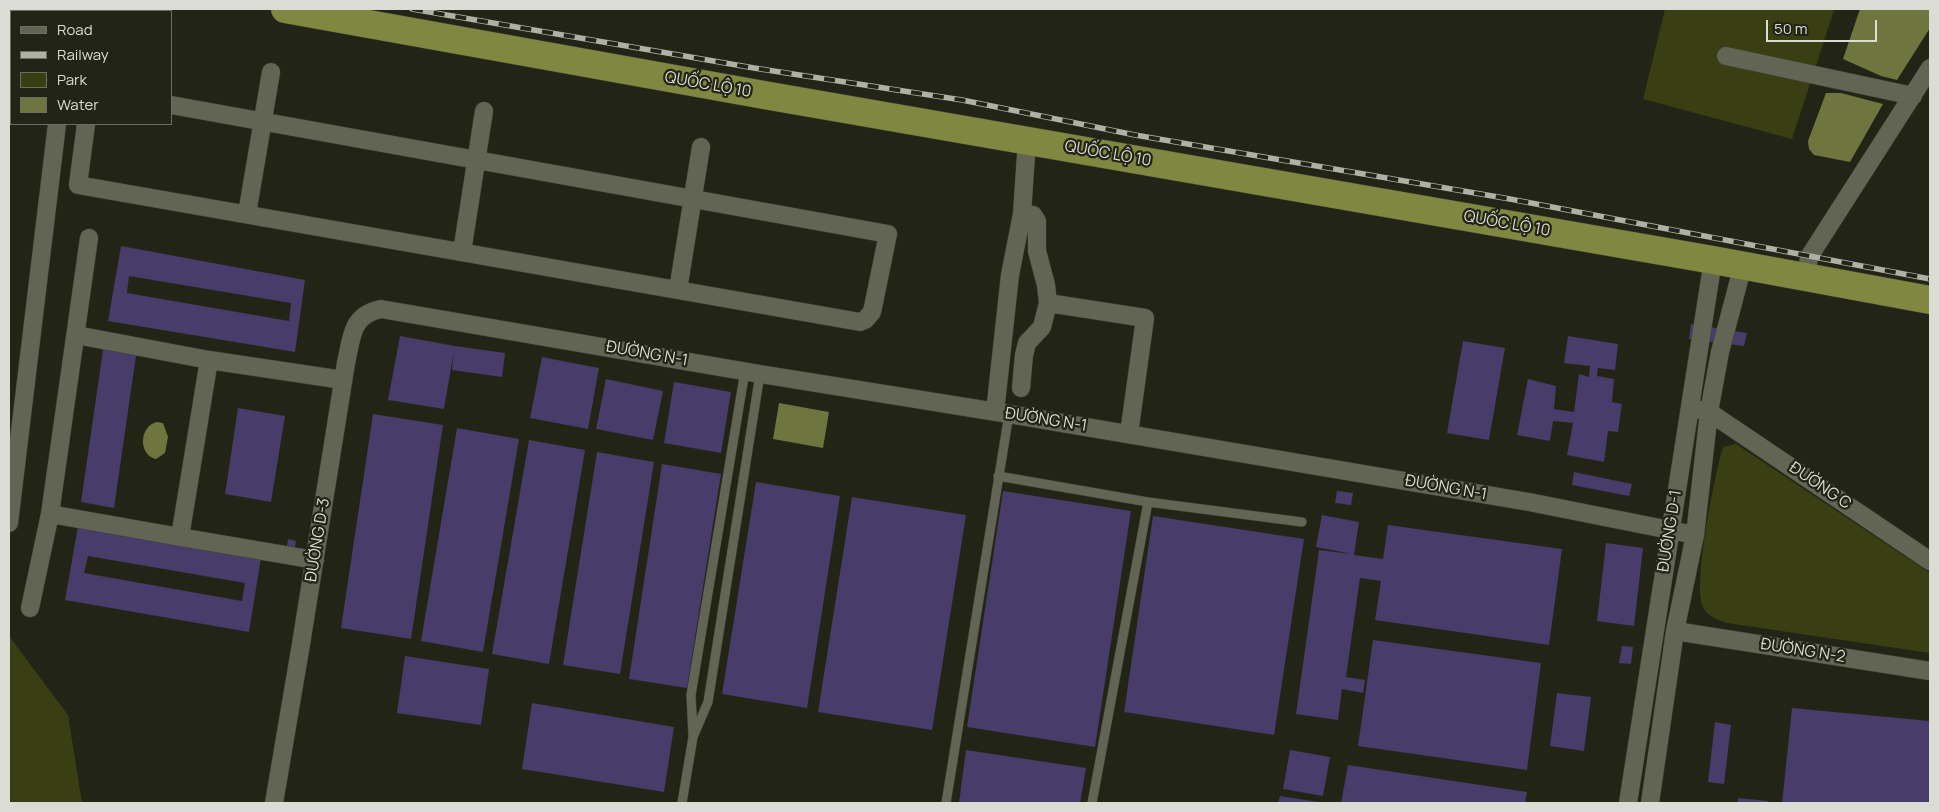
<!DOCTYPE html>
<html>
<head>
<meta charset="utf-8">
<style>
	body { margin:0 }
	#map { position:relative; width:1939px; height:812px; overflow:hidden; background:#222415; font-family:Manrope,sans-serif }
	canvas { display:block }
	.frame { position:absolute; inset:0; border:10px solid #dbdcd3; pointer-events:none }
	.legend { position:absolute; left:10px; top:10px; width:162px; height:115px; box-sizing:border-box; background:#222415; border:1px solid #6c6e61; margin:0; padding:6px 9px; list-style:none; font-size:15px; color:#dbdcd3 }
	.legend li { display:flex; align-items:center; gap:10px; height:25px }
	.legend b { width:25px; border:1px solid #6c6e61 }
	.scale { position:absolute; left:1766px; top:20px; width:111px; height:22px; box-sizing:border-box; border:2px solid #dbdcd3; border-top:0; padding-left:6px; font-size:15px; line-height:18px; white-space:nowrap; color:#dbdcd3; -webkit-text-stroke:4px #222415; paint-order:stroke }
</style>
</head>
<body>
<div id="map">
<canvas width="1939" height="812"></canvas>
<div class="frame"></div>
<ul class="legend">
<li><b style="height:6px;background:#626554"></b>Road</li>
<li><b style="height:6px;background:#afb0a6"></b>Railway</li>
<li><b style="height:14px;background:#3a3f13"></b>Park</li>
<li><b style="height:14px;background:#6f753f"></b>Water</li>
</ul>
<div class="scale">50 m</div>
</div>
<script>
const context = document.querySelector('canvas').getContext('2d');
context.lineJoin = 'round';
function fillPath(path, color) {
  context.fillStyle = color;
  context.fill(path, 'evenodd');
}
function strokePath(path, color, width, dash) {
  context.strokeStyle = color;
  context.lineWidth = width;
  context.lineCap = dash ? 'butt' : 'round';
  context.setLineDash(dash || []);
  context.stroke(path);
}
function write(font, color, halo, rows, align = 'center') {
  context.font = font + ' Manrope,sans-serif';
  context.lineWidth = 4.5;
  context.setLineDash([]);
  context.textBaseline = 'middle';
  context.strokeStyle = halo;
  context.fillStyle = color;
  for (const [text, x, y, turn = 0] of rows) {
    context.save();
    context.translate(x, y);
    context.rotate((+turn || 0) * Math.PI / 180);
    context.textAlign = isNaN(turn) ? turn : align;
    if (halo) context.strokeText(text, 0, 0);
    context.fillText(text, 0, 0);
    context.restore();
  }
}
fillPath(new Path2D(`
	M1665,9l169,1 -42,129 -149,-40z
	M1736,444l194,129v80l-203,-30c-8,-3 -18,-6 -23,-14 -13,-19 11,-136 19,-162z
	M9,636l59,79 14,88h-73z`), '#3a3f13');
fillPath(new Path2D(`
	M1860,9h70v19l-33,52 -16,-4 -38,-17z
	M1826,93h15l42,11 -33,58 -36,-7 -5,-6 -1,-8z
	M779,403l50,9 -6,36 -50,-9z
	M157,422l6,1 5,14 -3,16 -9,6c-18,-4 -17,-33 1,-37z`), '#6f753f');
fillPath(new Path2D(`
	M121,246l184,34 -10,72 -187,-31zM129,276l162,27 -2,18 -162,-28z
	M1691,324l56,9 -3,13 -55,-7z
	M400,336l55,10 50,7 -3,24 -50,-7 2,-19 -10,58 -56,-9z
	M1568,336l50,8 -3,26 -17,-2 -1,8 17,3 -2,23 10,2 -4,28 -10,-1 -4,31 -37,-7 6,-32 -20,-2 -3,20 -33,-6 11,-56 28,7 -2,23 20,3 5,-38 10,3 1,-11 -26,-3z
	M1463,341l42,7 -16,92 -42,-7z
	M104,343l33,6 -23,159 -33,-6z
	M542,357l57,11 -11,61 -58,-11z
	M606,379l57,12 -10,49 -57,-11z
	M674,382l57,10 -10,61 -57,-10z
	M238,408l47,8 -14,86 -46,-8z
	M373,414l70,11 -32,214 -70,-11z
	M457,428l62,11 -36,213 -62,-11z
	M529,440l56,10 -36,214 -57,-10z
	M597,452l57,10 -34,212 -57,-9z
	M662,464l59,10 -34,214 -58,-9z
	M1574,472l58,12 -3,12 -57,-11z
	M756,482l84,14 -33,212 -85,-14z
	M1003,491l128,20 -36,236 -128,-20z
	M1337,491l16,2 -2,12 -16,-2z
	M852,497l114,18 -34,215 -114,-18z
	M1322,515l37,7 -5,33 29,4 5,-34 174,24 -13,96 -174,-25 6,-39 -21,-3 -14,99 19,3 -2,13 -21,-4 -4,31 -42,-6 23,-164 33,4 -36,-7z
	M1153,516l151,23 -30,196 -150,-23z
	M78,526l183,32 -12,74 -184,-32zM88,556l157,27 -3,18 -158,-28z
	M288,539l8,2 -2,12 -8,-2z
	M1606,543l37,5 -9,78 -37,-5z
	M1373,640l168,23 -14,107 -169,-24z
	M1622,646l11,1 -2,17 -12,-1z
	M405,656l84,13 -8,56 -84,-12z
	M1557,693l34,4 -7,54 -34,-5z
	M532,703l142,24 -10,65 -142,-23z
	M1792,708l138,13v82h-148z
	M1715,722l16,3 -7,59 -16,-2z
	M966,750l120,18 -6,35h-121z
	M1290,750l40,7 -7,39 -40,-7z
	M1348,765l179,27 -2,11h-184z
	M1280,796l39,6v1h-41z
	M1738,798l30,3v2h-30z`), '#473c6a');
const lane = new Path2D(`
	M998,476l150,26 154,20
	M693,737l-2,-42 54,-324
	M682,803l11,-66 15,-35 52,-328
	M946,803l63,-389
	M1092,803l56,-301`);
const street = new Path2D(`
	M70,11l1,-2
	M104,11v-2
	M1726,56l187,40
	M86,124l-8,61 782,137 5,-2 7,-8 16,-78 -717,-129
	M247,214l24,-142
	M1022,214l11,1 4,6v30l9,34 2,18
	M89,238l-39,276 130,23
	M462,252l22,-141
	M1806,278l3,-21 121,-189
	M678,290l23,-143
	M76,335l133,25
	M1021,388l3,-33 3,-12 15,-16 6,-24 97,15 -16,116
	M1701,410l8,2 221,149
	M995,412l15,-137 12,-61 5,-74
	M9,523l48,-399
	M315,560l-135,-23 29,-177 134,20
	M30,608l20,-94
	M1675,631l255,40
	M274,803l27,-159 45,-281c6,-26 5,-48 35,-54l379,65 249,40 520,88 166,33
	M1628,803l85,-543
	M1650,803l25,-172 20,-96 14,-123 11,-60 23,-87`);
const highway = new Path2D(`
	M285,9l479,86 949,165 217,40`);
strokePath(lane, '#3e3f34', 10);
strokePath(street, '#3e3f34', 19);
strokePath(highway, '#3e3f34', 29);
strokePath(lane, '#626554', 9);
strokePath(street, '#626554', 18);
strokePath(highway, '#7f8740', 28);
const rail = new Path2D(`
	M412,9l342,59 208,32 173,35 375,64 420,80`);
strokePath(rail, '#afb0a6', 5.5);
strokePath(rail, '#222415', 4, [11]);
write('16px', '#dbdcd3', '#222415', [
	["QUỐC LỘ 10",708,85,10],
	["QUỐC LỘ 10",1108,154,10],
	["QUỐC LỘ 10",1507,224,10],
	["ĐƯỜNG N-1",647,354,10],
	["ĐƯỜNG N-1",1046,420,9],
	["ĐƯỜNG C",1820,486,34],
	["ĐƯỜNG N-1",1446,488,10],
	["ĐƯỜNG D-1",1670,531,-81],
	["ĐƯỜNG D-3",318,540,-81],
	["ĐƯỜNG N-2",1803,651,9]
]);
</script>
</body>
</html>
